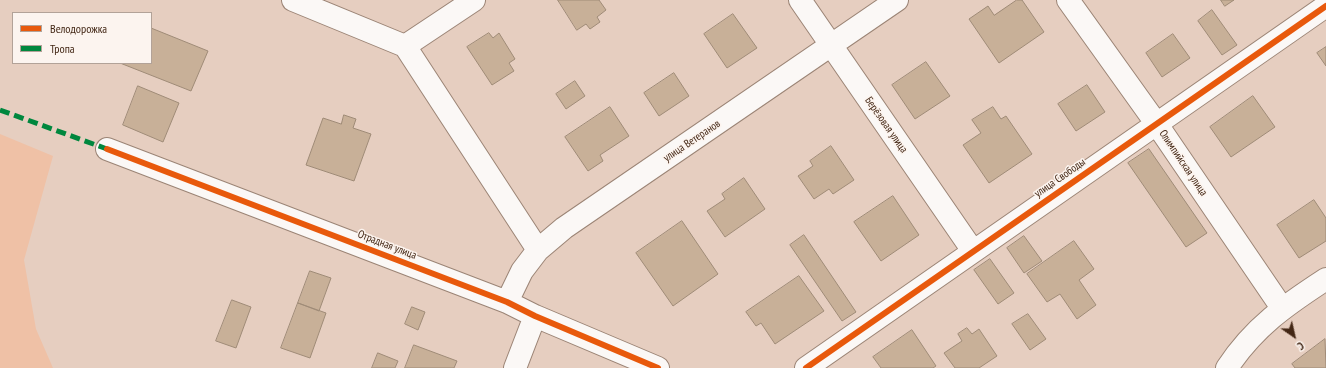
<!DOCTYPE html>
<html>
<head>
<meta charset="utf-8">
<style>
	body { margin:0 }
	#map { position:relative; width:1326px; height:368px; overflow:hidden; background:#e6cec0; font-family:"PT Sans Narrow",sans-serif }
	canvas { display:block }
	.legend { position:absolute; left:12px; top:12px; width:140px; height:52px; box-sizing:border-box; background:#fcf4ef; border:1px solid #b2a298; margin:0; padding:5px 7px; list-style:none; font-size:12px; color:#432715 }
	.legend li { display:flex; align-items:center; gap:8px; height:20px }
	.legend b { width:20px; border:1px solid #b2a298 }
	.north { position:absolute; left:1274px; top:316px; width:40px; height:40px; -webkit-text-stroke:3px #fcf4ef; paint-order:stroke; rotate:146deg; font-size:11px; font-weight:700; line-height:16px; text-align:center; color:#432715 }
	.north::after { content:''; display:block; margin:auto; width:14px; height:18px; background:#432715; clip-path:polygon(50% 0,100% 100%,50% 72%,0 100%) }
</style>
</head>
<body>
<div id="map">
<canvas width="1326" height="368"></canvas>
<ul class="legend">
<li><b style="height:5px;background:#e8590c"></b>Велодорожка</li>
<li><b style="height:5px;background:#00873e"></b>Тропа</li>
</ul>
<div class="north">С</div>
</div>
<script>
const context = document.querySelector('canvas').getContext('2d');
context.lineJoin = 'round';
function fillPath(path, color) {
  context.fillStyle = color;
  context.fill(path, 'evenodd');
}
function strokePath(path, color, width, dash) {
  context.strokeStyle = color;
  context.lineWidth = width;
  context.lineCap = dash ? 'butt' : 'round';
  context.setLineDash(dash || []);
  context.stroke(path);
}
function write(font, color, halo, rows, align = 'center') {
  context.font = font + ' "PT Sans Narrow",sans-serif';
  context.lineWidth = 3;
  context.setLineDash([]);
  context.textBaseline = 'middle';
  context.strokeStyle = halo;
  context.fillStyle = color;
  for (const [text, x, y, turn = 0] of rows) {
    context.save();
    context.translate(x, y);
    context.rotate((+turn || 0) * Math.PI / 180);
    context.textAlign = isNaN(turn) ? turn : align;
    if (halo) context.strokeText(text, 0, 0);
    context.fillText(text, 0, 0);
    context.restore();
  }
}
fillPath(new Path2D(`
	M0,134l53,22 -29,104 12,69 17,39h-53z`), '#efc1a6');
const building = new Path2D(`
	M558,0h41l7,10 -9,7 3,5 -10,7 -4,-5 -9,6z
	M1017,0h5l22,32 -45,31 -30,-44 19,-13 6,9z
	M1221,0h13l-9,6z
	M1212,10l25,35 -15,10 -24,-34z
	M733,14l24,34 -30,20 -23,-34z
	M151,28l57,23 -17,40 -71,-28h31z
	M489,33l4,5 6,-5 16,26 -6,4 5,8 -22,14 -25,-38z
	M1173,34l17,24 -28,19 -16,-24z
	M1326,47v19l-9,-13z
	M926,62l24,34 -35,23 -23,-34z
	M674,73l15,23 -30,20 -15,-23z
	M575,81l10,15 -19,13 -10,-15z
	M1087,85l18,27 -29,19 -18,-27z
	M138,86l41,17 -16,39 -40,-17z
	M1253,96l22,31 -44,30 -21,-30z
	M610,107l19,29 -29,19 3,6 -15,10 -23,-34z
	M993,107l8,12 5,-3 26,38 -43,29 -26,-38 18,-12 -9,-13z
	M344,115l12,4 -3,9 18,6 -17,47 -48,-16 17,-47 18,6z
	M831,146l23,34 -21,14 -4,-5 -15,10 -16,-23 15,-10 -3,-5z
	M1149,149l58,84 -21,14 -58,-84z
	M744,178l21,31 -40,28 -18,-26 18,-12 -3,-5z
	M893,196l26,39 -38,26 -27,-39z
	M1314,200l12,18v23l-27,17 -22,-33z
	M682,221l36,53 -45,32 -37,-53z
	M804,235l52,77 -14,9 -52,-76z
	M1024,236l18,25 -18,12 -17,-25z
	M1074,241l20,28 -15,11 17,25 -19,14 -17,-25 -13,8 -20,-28z
	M990,259l24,34 -16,11 -24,-34z
	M310,271l21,7 -12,33 -21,-8z
	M799,276l25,35 -49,33 -14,-21 -5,3 -10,-14z
	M232,300l19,7 -15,41 -20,-7z
	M298,303l28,10 -16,45 -29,-10z
	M412,307l13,5 -7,18 -13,-6z
	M1028,314l18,25 -16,11 -18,-26z
	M967,328l5,6 7,-5 18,27 -18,12h-24l-11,-15 18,-12 -4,-7z
	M912,330l24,36 -3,2h-52l-8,-11z
	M1325,339l1,29h-31l-3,-4z
	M414,345l43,16 -3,7h-49z
	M378,353l20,8 -3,7h-23z`);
fillPath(building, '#c8b098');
strokePath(building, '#9f8b77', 1);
const minor = new Path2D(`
	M293,0l112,46 69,-46
	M800,0l173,251
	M1068,0l88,123 126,185
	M405,46l133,204
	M107,149l400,153 28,14 123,52
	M507,302l15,-31 16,-21 26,-22 333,-228
	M515,368l20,-52
	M806,368l520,-362
	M1227,368c27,-41 59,-63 99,-89`);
strokePath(minor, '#9b8475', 24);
strokePath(minor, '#fbf8f6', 22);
strokePath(new Path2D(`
	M0,110l107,39`), '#00873e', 5, [10, 5]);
strokePath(new Path2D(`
	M107,149l400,153 28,14 123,52
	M806,368l520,-362`), '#e8590c', 6);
write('11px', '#432715', '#fcf4ef', [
	["Берёзовая улица",886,125,55],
	["улица Ветеранов",692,141,-34],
	["Олимпийская улица",1183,163,56],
	["улица Свободы",1060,178,-35],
	["Отрадная улица",387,245,21]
]);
</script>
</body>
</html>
